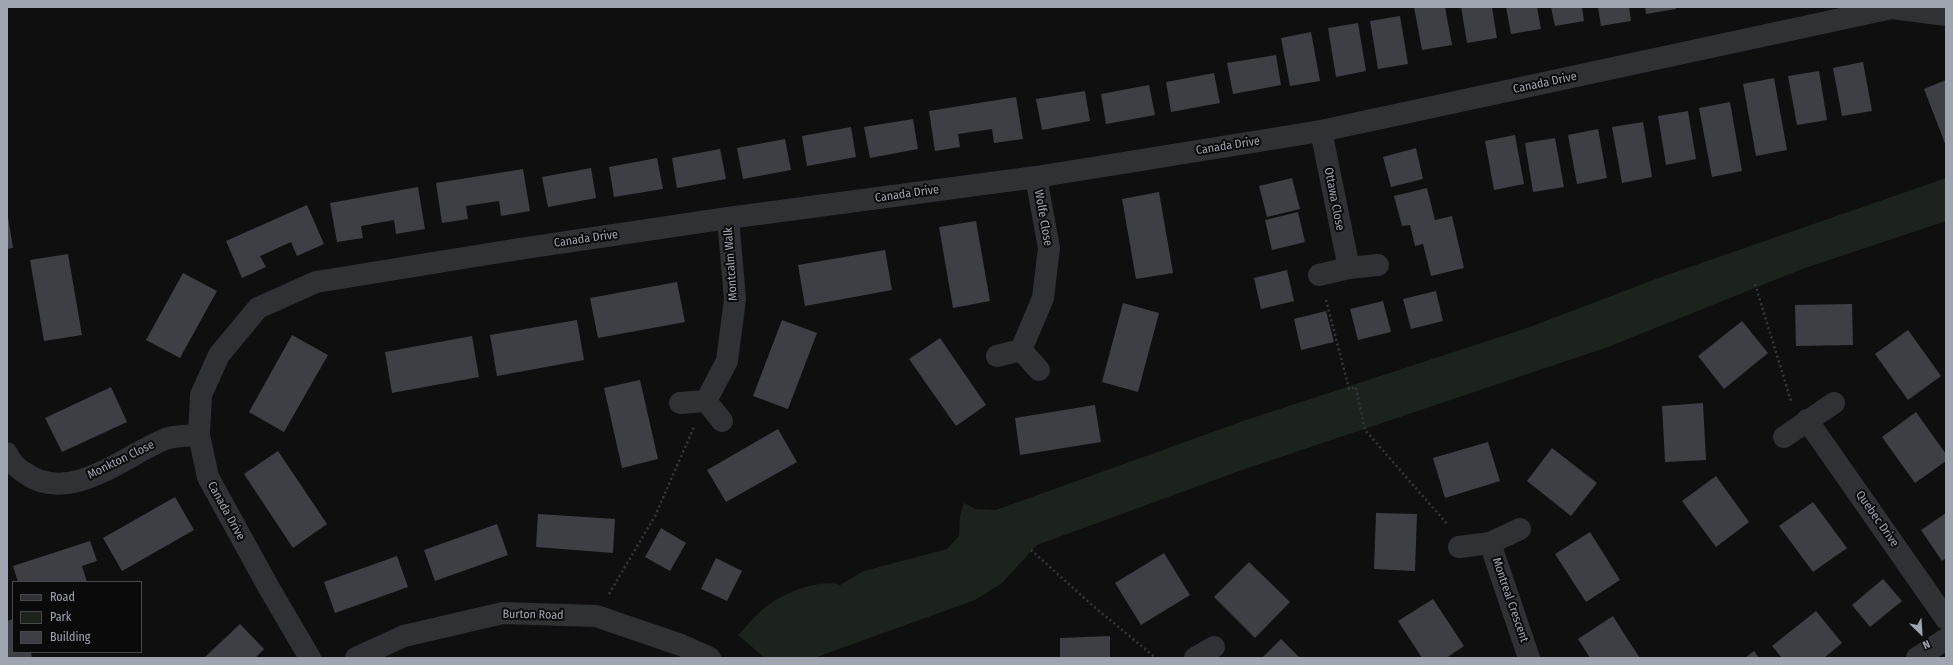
<!DOCTYPE html>
<html>
<head>
<meta charset="utf-8">
<style>
	body { margin:0 }
	#map { position:relative; width:1953px; height:665px; overflow:hidden; background:#0f0f10; font-family:"Fira Sans Condensed",sans-serif }
	canvas { display:block }
	.frame { position:absolute; inset:0; border:8px solid #a0a5b2; pointer-events:none }
	.legend { position:absolute; left:12px; top:581px; width:130px; height:72px; box-sizing:border-box; background:#0a0a0b; border:1px solid #46484e; margin:0; padding:5px 7px; list-style:none; font-size:12px; color:#a0a5b2 }
	.legend li { display:flex; align-items:center; gap:8px; height:20px }
	.legend b { width:20px; border:1px solid #46484e }
	.north { position:absolute; left:1901px; top:613px; width:40px; height:40px; -webkit-text-stroke:3px #0a0a0b; paint-order:stroke; rotate:155deg; font-size:11px; font-weight:700; line-height:16px; text-align:center; color:#a0a5b2 }
	.north::after { content:''; display:block; margin:auto; width:14px; height:18px; background:#a0a5b2; clip-path:polygon(50% 0,100% 100%,50% 72%,0 100%) }
</style>
</head>
<body>
<div id="map">
<canvas width="1953" height="665"></canvas>
<div class="frame"></div>
<ul class="legend">
<li><b style="height:5px;background:#303135"></b>Road</li>
<li><b style="height:11px;background:#1b231c"></b>Park</li>
<li><b style="height:11px;background:#3e3f44"></b>Building</li>
</ul>
<div class="north">N</div>
</div>
<script>
const context = document.querySelector('canvas').getContext('2d');
context.lineJoin = 'round';
function fillPath(path, color) {
  context.fillStyle = color;
  context.fill(path, 'evenodd');
}
function strokePath(path, color, width, dash) {
  context.strokeStyle = color;
  context.lineWidth = width;
  context.lineCap = dash ? 'butt' : 'round';
  context.setLineDash(dash || []);
  context.stroke(path);
}
function write(font, color, halo, rows, align = 'center') {
  context.font = font + ' "Fira Sans Condensed",sans-serif';
  context.lineWidth = 4;
  context.setLineDash([]);
  context.textBaseline = 'middle';
  context.strokeStyle = halo;
  context.fillStyle = color;
  for (const [text, x, y, turn = 0] of rows) {
    context.save();
    context.translate(x, y);
    context.rotate((+turn || 0) * Math.PI / 180);
    context.textAlign = isNaN(turn) ? turn : align;
    if (halo) context.strokeText(text, 0, 0);
    context.fillText(text, 0, 0);
    context.restore();
  }
}
fillPath(new Path2D(`
	M1946,178v43l-144,48 -194,78 -366,123 -205,75 -35,38 -27,17 -161,58h-49l-27,-23c10,-10 18,-21 29,-29 16,-13 54,-28 73,-21l24,-14 83,-22 12,-13 1,-20 4,-13 12,6 20,1 250,-90 281,-92 137,-52z`), '#1b231c');
fillPath(new Path2D(`
	M1414,7h31l7,38 -30,5z
	M1461,7h31l5,31 -30,5z
	M1506,7h31l4,22 -30,5z
	M1551,7h31l2,14 -29,5z
	M1598,7h31l2,14 -30,5z
	M1645,7h31v2l-30,5z
	M1400,16l8,48 -30,5 -8,-48z
	M1358,23l8,48 -30,6 -8,-49z
	M1311,32l9,49 -30,5 -9,-48z
	M1276,55l5,30 -48,9 -6,-31z
	M1863,62l9,49 -30,5 -9,-48z
	M1819,71l8,49 -30,5 -9,-49z
	M1214,73l6,30 -49,9 -5,-30z
	M1774,78l13,72 -31,6 -13,-72z
	M1946,80v66l-22,-57z
	M1149,85l6,30 -49,9 -5,-30z
	M1085,91l5,30 -48,9 -6,-31z
	M1016,97l7,42 -29,4 -2,-14 -34,5 2,13 -25,4 -6,-40z
	M1730,102l12,69 -30,6 -13,-69z
	M1688,111l8,48 -30,6 -8,-49z
	M913,119l5,30 -48,9 -6,-31z
	M1643,122l9,55 -30,6 -10,-56z
	M851,127l5,30 -49,9 -5,-30z
	M1598,129l9,49 -30,6 -9,-49z
	M1515,135l9,49 -30,6 -9,-49z
	M1555,138l9,49 -31,5 -8,-49z
	M785,139l6,31 -48,9 -6,-31z
	M1416,148l7,31 -32,8 -8,-30z
	M720,149l6,30 -49,9 -5,-30z
	M657,158l6,31 -49,8 -5,-30z
	M591,168l5,30 -48,9 -6,-30z
	M523,169l7,42 -29,5 -2,-15 -33,5 2,13 -26,4 -6,-40z
	M1292,178l8,31 -33,8 -8,-31z
	M418,187l7,42 -29,5 -2,-14 -33,6 2,12 -26,4 -7,-39z
	M1427,188l8,32 17,-4 12,52 -33,8 -8,-32 -8,2 -5,-21 -8,1 -8,-30z
	M1159,192l14,81 -37,6 -14,-80z
	M307,205l17,39 -27,12 -6,-14 -31,14 6,11 -24,11 -16,-37z
	M1298,212l7,30 -33,8 -7,-30z
	M7,217h1l5,31 -6,1z
	M976,221l14,80 -37,7 -14,-81z
	M885,250l7,40 -87,16 -7,-41z
	M68,254l14,81 -38,6 -14,-81z
	M1287,270l7,31 -33,8 -7,-31z
	M183,273l34,18 -37,67 -34,-18z
	M677,282l8,40 -87,16 -8,-40z
	M1436,291l7,30 -32,8 -8,-30z
	M1383,301l8,31 -33,8 -8,-31z
	M1123,303l36,10 -21,79 -36,-10z
	M1852,304l1,41 -57,1 -1,-41z
	M1326,311l8,31 -33,8 -7,-31z
	M577,320l7,40 -87,16 -7,-41z
	M782,320l35,13 -29,76 -35,-13z
	M1742,321l26,32 -44,36 -26,-33z
	M1908,330l33,46 -33,24 -33,-46z
	M292,335l36,20 -44,77 -35,-20z
	M472,336l7,41 -87,16 -7,-41z
	M940,338l46,67 -30,21 -47,-67z
	M640,380l18,79 -36,9 -18,-80z
	M111,387l16,35 -65,30 -17,-34z
	M1703,403l3,57 -41,2 -3,-56z
	M1095,405l6,37 -81,13 -5,-37z
	M1916,412l30,42v7l-31,22 -33,-46z
	M778,429l19,33 -71,40 -19,-32z
	M1488,442l12,39 -55,17 -12,-40z
	M1552,448l45,35 -26,33 -44,-35z
	M278,451l49,73 -34,24 -49,-74z
	M1716,476l33,46 -33,25 -34,-46z
	M175,497l19,33 -72,41 -19,-33z
	M1813,502l34,46 -34,24 -34,-46z
	M1376,513l41,1 -2,57 -41,-2z
	M1946,513v45l-4,3 -21,-31z
	M538,514l77,5 -2,34 -77,-6z
	M497,524l11,31 -73,26 -11,-31z
	M661,528l25,15 -16,28 -25,-14z
	M1590,532l30,48 -34,22 -31,-48z
	M90,541l7,20 -15,5 5,16h-69l-5,-16z
	M1164,553l26,42 -49,30 -26,-42z
	M397,556l11,31 -73,26 -11,-31z
	M716,558l26,13 -15,30 -26,-12z
	M1249,562l41,40 -35,36 -41,-41z
	M1883,579l19,22 -32,26 -18,-22z
	M1433,599l31,47 -18,12h-24l-24,-37z
	M1816,611l26,32 -18,15h-42l-10,-12z
	M1613,616l15,24 12,18h-50l-12,-19z
	M13,619v33h18l1,6h-25v-37z
	M240,624l24,25 -9,9h-51z
	M1110,636v22h-50v-20z
	M1281,639l19,19h-38z
	M1754,651l5,7h-14z`), '#3e3f44');
strokePath(new Path2D(`
	M1755,284l36,117
	M1326,300l23,89 7,-2 9,43 83,95
	M1031,550l61,55 64,53
	M609,594l46,-78 39,-89`), '#36383c', 2.5, [2, 3]);
strokePath(new Path2D(`
	M1321,131l28,137
	M1319,275l30,-7 29,-3
	M1021,350l22,-52 6,-50 -13,-71
	M997,356l24,-6 18,20
	M706,401l21,-40 8,-62 -7,-81
	M680,403l26,-2 16,20
	M1807,420l139,199
	M1784,437l50,-34
	M7,453c4,10 9,14 18,20 44,32 98,-16 138,-33 10,-5 25,-4 36,-5
	M1490,543l39,115
	M1459,547l31,-4 30,-14
	M310,658l-41,-70 -61,-111 -9,-42 2,-40 18,-40 39,-47 58,-26 203,-33 209,-31 308,-41 285,-46 571,-123 54,7
	M356,658l48,-22 99,-23 93,3 85,29 29,13
	M1195,658l19,-11
	M1917,658l29,-19`), '#303135', 22);
write('12px', '#a0a5b2', '#0a0a0b', [
	["Canada Drive",1545,83,-12],
	["Canada Drive",1228,146,-9],
	["Canada Drive",907,194,-8],
	["Ottawa Close",1334,199,79],
	["Wolfe Close",1043,218,80],
	["Canada Drive",586,239,-8],
	["Montcalm Walk",731,264,-94],
	["Monkton Close",121,460,-26],
	["Canada Drive",226,511,61],
	["Quebec Drive",1877,519,55],
	["Montreal Crescent",1510,600,71],
	["Burton Road",533,615,1]
]);
</script>
</body>
</html>
